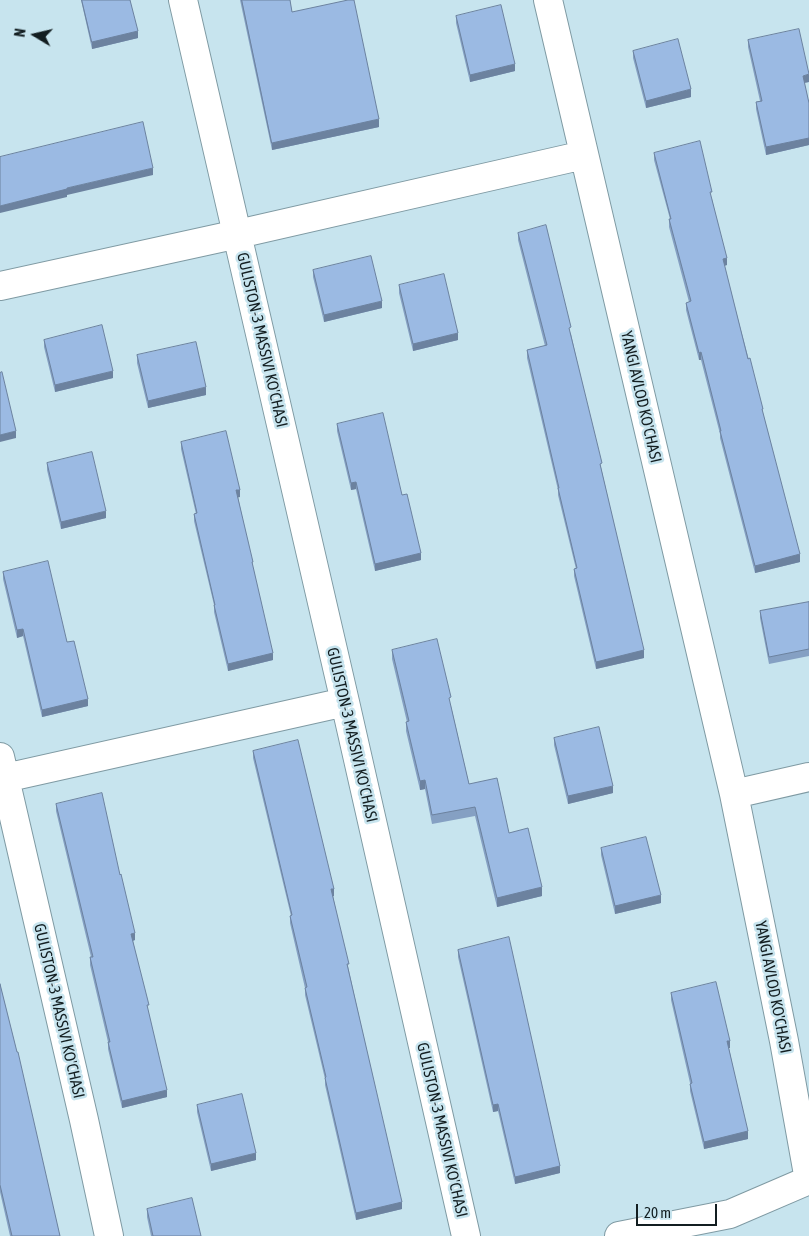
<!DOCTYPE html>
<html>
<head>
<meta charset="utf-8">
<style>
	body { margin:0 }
	#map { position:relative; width:809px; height:1236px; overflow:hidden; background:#c7e4ee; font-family:"Asap Condensed",sans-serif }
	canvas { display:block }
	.north { position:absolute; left:10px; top:10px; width:50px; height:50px; -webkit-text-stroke:4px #c7e4ee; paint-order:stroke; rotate:279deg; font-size:14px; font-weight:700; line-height:20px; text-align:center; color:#131e21 }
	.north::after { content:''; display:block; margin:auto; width:18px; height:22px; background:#131e21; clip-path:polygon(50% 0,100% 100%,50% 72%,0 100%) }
	.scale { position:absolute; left:636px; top:1204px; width:81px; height:22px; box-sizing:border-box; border:2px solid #131e21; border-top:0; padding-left:6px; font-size:15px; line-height:18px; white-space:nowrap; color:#131e21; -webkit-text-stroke:4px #c7e4ee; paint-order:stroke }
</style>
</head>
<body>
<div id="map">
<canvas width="809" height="1236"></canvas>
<div class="north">N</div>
<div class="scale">20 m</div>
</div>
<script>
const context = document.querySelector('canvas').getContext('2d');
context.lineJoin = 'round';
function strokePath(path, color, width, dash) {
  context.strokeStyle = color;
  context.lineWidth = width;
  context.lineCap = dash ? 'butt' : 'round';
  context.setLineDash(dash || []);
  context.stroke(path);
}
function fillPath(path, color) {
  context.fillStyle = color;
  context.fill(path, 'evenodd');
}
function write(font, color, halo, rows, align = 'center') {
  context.font = font + ' "Asap Condensed",sans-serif';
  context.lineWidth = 5;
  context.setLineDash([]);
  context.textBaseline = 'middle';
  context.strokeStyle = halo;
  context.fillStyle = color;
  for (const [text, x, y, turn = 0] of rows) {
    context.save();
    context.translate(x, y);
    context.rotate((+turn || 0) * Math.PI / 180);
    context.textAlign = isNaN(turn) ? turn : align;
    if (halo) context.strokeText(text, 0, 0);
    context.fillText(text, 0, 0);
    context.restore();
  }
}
const minor = new Path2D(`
	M183,0l162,702 121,534
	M548,0l186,794 50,247 25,139 -79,34 -111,22
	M0,286l238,-52 346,-79
	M0,757l84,363 25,116
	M0,779l345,-77
	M734,794l75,-17`);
strokePath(minor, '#7f9aa3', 30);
strokePath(minor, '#fff', 28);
fillPath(new Path2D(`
	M81,0h49l8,38 -46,11z
	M240,0h50l2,12 87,115 -107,23z
	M456,16l59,55 -45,11 -14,-59z
	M748,40l61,42 -5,1 5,20v42l-43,10 -10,-46v-7l4,-1 -12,-54z
	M633,51l58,46 -45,11 -13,-50z
	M654,153l58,46 15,66 -3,1 39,147 37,149 -45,11 -35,-135v-4l-19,-74h-2l-13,-50v-7l3,-1 -20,-75v-8h1l-16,-59z
	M518,233l53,101 73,324 -48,11 -22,-93v-7h2l-18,-74v-5l-31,-132v-8l18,-4 -27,-106z
	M313,270l69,38 -58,14 -11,-45z
	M399,285l59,55 -45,11 -14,-58z
	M44,340l69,38 -58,14 -11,-45z
	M137,355l69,40 -58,13 -11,-45z
	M337,424l65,71 19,65 -46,11 -19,-82 -5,1 -14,-59z
	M181,442l59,55h-2l35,163 -45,11 -14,-59v-7l-20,-84v-7h2l-15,-65z
	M47,463l59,55 -45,11 -14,-59z
	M3,572l64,70 21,64 -46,11 -19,-81 -6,2 -14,-59z
	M809,602v54l-40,8 -9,-46v-7z
	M392,650l59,56 18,78 40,49 33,63 -45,11 -22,-91 -43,8 -7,-35 -5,1 -14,-59v-9h1l-15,-63z
	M554,738l59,55 -45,11 -14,-59z
	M253,751l81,145h-1l16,75 53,238 -46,11 -31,-135v-6l-20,-84v-7l-15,-65v-7h1l-38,-158z
	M56,804l79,136 -2,1 34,156 -45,11 -14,-59v-7l-18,-77v-8h1l-35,-146z
	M601,848l60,55 -46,11 -14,-59z
	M458,950l69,69 33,154 -45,11 -17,-73 -5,1 -35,-155z
	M0,984l60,252h-50l-10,-44z
	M671,993l59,55h-1l19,91 -44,10 -14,-58v-8l-19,-83z
	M197,1105l59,55 -45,11 -14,-59z
	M147,1209l54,27h-50l-4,-19z`), '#85a0c3');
fillPath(new Path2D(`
	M138,31v7l-46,11v-7z
	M515,64v7l-45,11v-7z
	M809,74v8l-6,1v-7z
	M691,89v8l-45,11v-7z
	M379,119v8l-107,23v-7z
	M809,138v7l-43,10v-8z
	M153,168v7l-86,20v2l-67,16v-7l67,-18z
	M727,258v7l-4,1v-7z
	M382,301v7l-58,14v-7z
	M458,333v7l-45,11v-7z
	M701,352v8h-2v-7z
	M113,371v7l-58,14v-7z
	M206,387v8l-58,13v-7z
	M16,431v7l-16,4v-7z
	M356,482v7l-5,1v-7z
	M236,490h4v7l-4,1z
	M106,511v7l-45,11v-7z
	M421,553v7l-46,11v-7z
	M800,554v8l-45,11v-7z
	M23,629v7l-6,2v-8z
	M644,650v8l-48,11v-7z
	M273,653v7l-45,11v-7z
	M88,699v7l-46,11v-7z
	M425,780v9l-5,1v-9z
	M613,786v7l-45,11v-8z
	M542,887v9l-45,11v-9z
	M331,889h3v7l-3,1z
	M661,895v8l-46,11v-8z
	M135,933v7l-4,1v-7z
	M727,1041h3v7h-3z
	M167,1090v7l-45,11v-7z
	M498,1104v7l-5,1v-7z
	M748,1131v8l-44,10v-7z
	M256,1153v7l-45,11v-7z
	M560,1166v7l-45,11v-7z
	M402,1202v7l-46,11v-7z`), '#6c829f');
const building = new Path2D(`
	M82,0h48l8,31 -46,11z
	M242,0h48l2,12 56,-12h6l25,119 -107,24z
	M501,5l14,59 -45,11 -14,-59z
	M799,29l10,45 -6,2 6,27v35l-43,9 -10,-45 6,-1 -14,-61z
	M678,39l13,50 -45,12 -13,-50z
	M143,122l10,46 -86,20v1l-67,17v-49z
	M700,141l12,51h-2l17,66 -4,1 25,100 2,-1 13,51h-1l38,145 -45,12 -35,-135h1l-20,-79 -2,1 -13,-50 5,-2 -22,-82h2l-17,-66z
	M546,225l25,102 -2,1 33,135 -2,1 44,186 -48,12 -22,-93 3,-1 -19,-80h1l-32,-138 20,-5 -29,-112z
	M371,256l11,45 -58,14 -11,-45z
	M444,274l14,59 -45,11 -14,-59z
	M102,325l11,46 -58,14 -11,-45z
	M196,342l10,45 -58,14 -11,-46z
	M2,372l14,59 -16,4v-62z
	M383,413l19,82 5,-1 14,59 -46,11 -19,-82 -5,1 -14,-59z
	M226,431l14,59h-4l17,72h-1l21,91 -45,11 -14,-59h1l-21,-91 3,-1 -16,-71z
	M92,452l14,59 -45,11 -14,-59z
	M48,561l19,81 7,-1 14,58 -46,11 -19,-81 -6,1 -14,-58z
	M809,602v47l-40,8 -9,-46z
	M437,639l14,58 -2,1 20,86 28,-6 12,55 19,-5 14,59 -45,11 -22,-91 -43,8 -7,-35 -5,1 -14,-59 3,-1 -17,-71z
	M599,727l14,59 -45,10 -14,-58z
	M298,740l36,149h-3l18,75h-2l55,238 -46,11 -31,-135 1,-1 -21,-89 2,-1 -17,-71 2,-1 -39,-164z
	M102,793l18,82 1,-1 14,59 -4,1 18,71h-2l20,85 -45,11 -14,-59h2l-20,-85h3l-37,-153z
	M646,837l15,58 -46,11 -14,-58z
	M509,937l51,229 -45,11 -17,-73 -5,1 -35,-155z
	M716,982l14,59h-3l21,90 -44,11 -14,-58 2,-1 -21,-90z
	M0,984l17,68h1l42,184h-48l-12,-51z
	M242,1094l14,59 -45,11 -14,-59z
	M192,1198l9,38h-48l-6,-27z`);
fillPath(building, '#9bbae3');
strokePath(building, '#6c829f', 1);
write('16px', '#131e21', '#c7e4ee', [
	["GULISTON-3 MASSIVI KO'CHASI",262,340,77],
	["YANGI AVLOD KO'CHASI",641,397,77],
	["GULISTON-3 MASSIVI KO'CHASI",352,735,77],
	["YANGI AVLOD KO'CHASI",773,987,79],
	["GULISTON-3 MASSIVI KO'CHASI",59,1011,77],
	["GULISTON-3 MASSIVI KO'CHASI",442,1130,77]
]);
</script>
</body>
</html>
